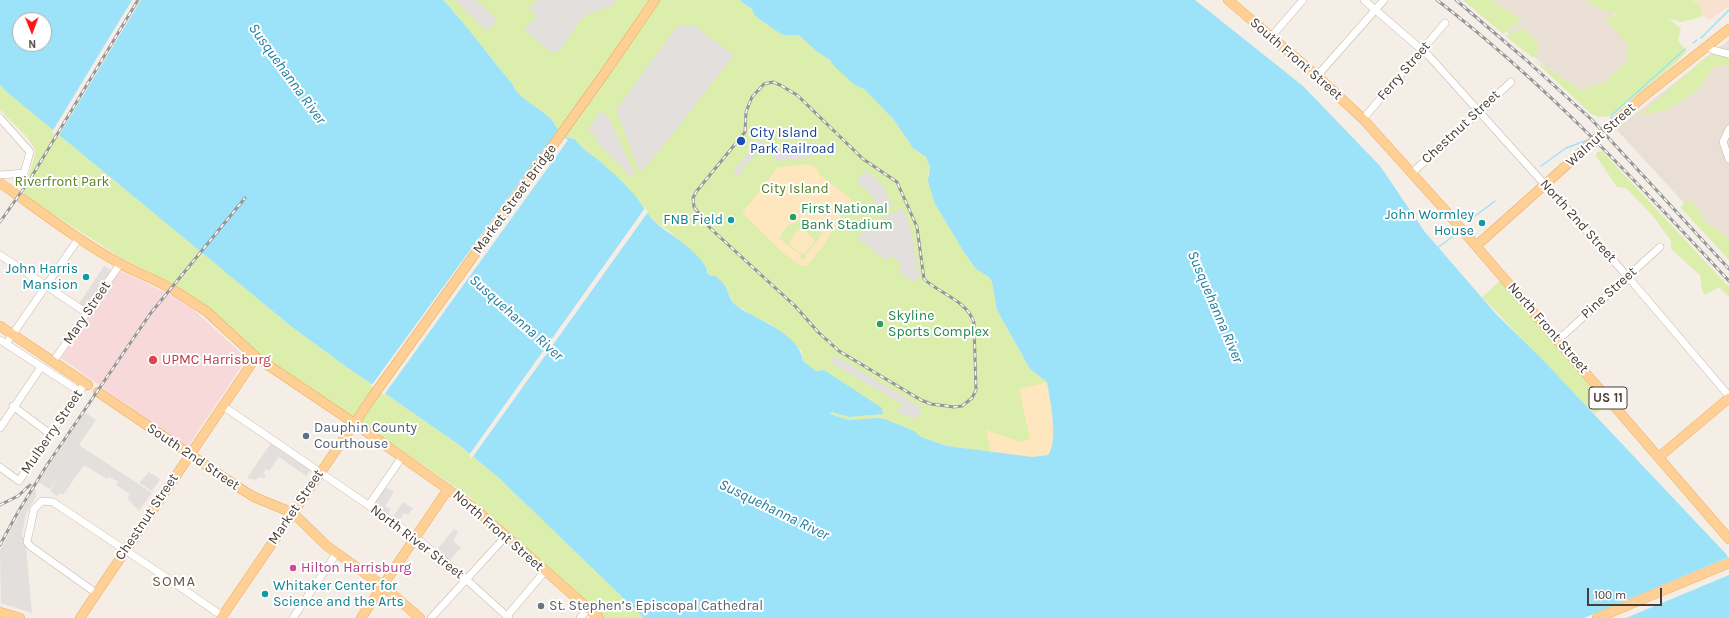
<!DOCTYPE html>
<html>
<head>
<meta charset="utf-8">
<style>
	body { margin:0 }
	#map { position:relative; width:1729px; height:618px; overflow:hidden; background:#f5eee7; font-family:Karla,sans-serif }
	canvas { display:block }
	.north { position:absolute; left:12px; top:12px; width:40px; height:40px; box-sizing:border-box; background:#fff; border:1px solid #b6b2ae; border-radius:50%; rotate:179deg; font-size:11px; font-weight:700; line-height:16px; text-align:center; color:#493e35 }
	.north::after { content:''; display:block; margin:auto; width:14px; height:18px; background:#ff1417; clip-path:polygon(50% 0,100% 100%,50% 72%,0 100%) }
	.scale { position:absolute; left:1587px; top:588px; width:75px; height:18px; box-sizing:border-box; border:2px solid #493e35; border-top:0; padding-left:5px; font-size:12px; line-height:14px; white-space:nowrap; color:#493e35; -webkit-text-stroke:3px #fff; paint-order:stroke }
</style>
</head>
<body>
<div id="map">
<canvas width="1729" height="618"></canvas>
<div class="north">N</div>
<div class="scale">100 m</div>
</div>
<script>
const context = document.querySelector('canvas').getContext('2d');
context.lineJoin = 'round';
function fillPath(path, color) {
  context.fillStyle = color;
  context.fill(path, 'evenodd');
}
function strokePath(path, color, width, dash) {
  context.strokeStyle = color;
  context.lineWidth = width;
  context.lineCap = dash ? 'butt' : 'round';
  context.setLineDash(dash || []);
  context.stroke(path);
}
function write(font, color, halo, rows, align = 'center') {
  context.font = font + ' Karla,sans-serif';
  context.lineWidth = 4;
  context.setLineDash([]);
  context.textBaseline = 'middle';
  context.strokeStyle = halo;
  context.fillStyle = color;
  for (const [text, x, y, turn = 0] of rows) {
    context.save();
    context.translate(x, y);
    context.rotate((+turn || 0) * Math.PI / 180);
    context.textAlign = isNaN(turn) ? turn : align;
    if (halo) context.strokeText(text, 0, 0);
    context.fillText(text, 0, 0);
    context.restore();
  }
}
fillPath(new Path2D(`
	M1471,0h130l60,65 -63,49z
	M1729,40v212l-113,-123z`), '#eadfd4');
fillPath(new Path2D(`
	M1691,0h38v6l-20,14 -6,-4 -4,-12z`), '#f9e1d0');
fillPath(new Path2D(`
	M119,270l54,26 21,14 48,44 3,7 -58,87 -126,-90z`), '#f7d9da');
fillPath(new Path2D(`
	M443,0h296l13,9 3,7 23,16 5,3h16l18,17 13,8 25,25 9,4 30,31 19,28 13,9 4,7 -2,11 7,29 29,48 12,17 13,8 3,5 5,28 33,59 17,13 5,36 -20,39 -85,-11 -26,-9 -12,-8 -24,-10 -9,-1 -27,2 -19,-6 1,-2 18,5 33,-3v-6l-66,-37 -13,-10 -1,-9 -11,-12 -21,-16 -20,-9 -6,-6 -8,-3 -6,-9 -4,-11 -18,-12v-3l-39,-40 -11,-7 -11,-10 -16,-23 -34,-32 -16,-12 -6,-8c-18,-2 -16,-12 -26,-22 -10,-9 -23,-15 -32,-24 -3,-4 -4,-10 -8,-13 -22,-26 -42,-55 -66,-80z
	M1463,0h28l31,20 -19,14z
	M1586,0h105l8,4 4,12 -21,6 -15,-4 14,10 -3,13 9,10 -10,11 -66,54 -12,1 -9,-4 -56,-53 48,30 25,-9 20,-20v-18l-23,-24 14,-4 -20,-7z
	M1523,28l15,15v11l-6,3 -27,-21z
	M1718,54l11,4v9l-7,-2 -9,3 -16,23 -30,19 -28,6 68,-60z
	M0,86l292,241 49,36 117,81 41,34 145,140h-42l-132,-121 -211,-144 -48,-43 -30,-21 -17,-10 -41,-20 -100,-64 13,-44 -9,-14 -27,-27z
	M1602,151l127,136v10l-10,-10 -14,8 -3,-5 -2,-15 -29,-26v-8l-18,-25 -27,-28 -9,-1 -21,-31 1,-4z
	M1685,200c12,4 16,11 20,23l17,9 7,8v20l-48,-52z
	M1501,280l108,126 -15,8 -112,-117z`), '#dbeeab');
fillPath(new Path2D(`
	M811,164l8,7 1,4 31,24v5l-5,4 -22,37 -17,21h-7l-19,-15 -39,-38 36,-46zM799,221c10,0 18,4 22,12l3,-1 -18,22 1,3 -3,3 -3,-1 -1,-4 -22,-18h2l7,-11z
	M798,229h4l11,9 1,4 -9,11h-5l-10,-8v-4z
	M1047,382c3,17 12,59 1,73l-16,2 -41,-5 -5,-22 35,12 9,-3 -11,-50z`), '#fee6be');
fillPath(new Path2D(`
	M455,0h21l22,21 -11,10z
	M537,0h79l-4,6 -25,9 -8,7 -19,29 -5,1 -5,-1 -26,-21 13,-14 -8,-7z
	M693,25l41,30 -73,94 -21,24 -24,-63 61,-84z
	M601,110l9,10 25,55 -4,2 -35,-36 2,-4 -11,-6z
	M760,138l5,5 -28,34 -4,-5z
	M799,141l14,11 -6,6 -28,3 -7,-5 7,-8 8,6z
	M866,170l18,17 9,20 -13,6 -8,-17 -16,-15z
	M902,208l9,21 7,41 3,5 -6,7 -17,-10 4,-7 -12,-9 -3,5 -29,-22 9,-12z
	M104,266l7,4 -25,39 -8,-4z
	M836,356l86,52 -6,11 -19,-7 5,-8 -72,-42z
	M85,412l11,8 -17,25 73,48 -13,18 -12,-13 3,-4 -14,-9 2,-3 -8,-5 -3,2 -23,-14 -21,30 -3,-2 -3,3 -7,-5 11,-18 -11,16 -12,-7z
	M271,443l40,26 -5,7 -27,-19 -10,14 -3,-2 -3,5 3,2 -2,3 -4,-2 -5,3 -8,-2z
	M149,472l11,7 -8,12 -13,-8z
	M384,486l10,6 -9,14 6,3 -4,6 -16,-10z
	M34,488l2,2v6l-10,18 -4,20 4,13 6,66 -31,-10 -1,-53z
	M403,502l10,6 -5,7 -4,-2 -6,9 -6,-4z
	M454,529l4,3 -5,9 8,7 -12,13 -13,-10z`), '#e3dfdc');
fillPath(new Path2D(`
	M0,0h443c24,25 44,54 66,80 4,3 5,9 8,12 9,10 22,16 32,25 10,10 8,20 26,22 6,9 14,14 22,20 12,10 24,21 34,32 9,9 14,21 24,31 13,12 51,33 53,52l3,2h5c3,4 8,7 10,11 3,7 4,15 11,19 20,15 62,26 66,55l13,10 8,-1 58,38 1,6 -34,3 -18,-5 -1,2 19,6 27,-2 9,1 29,12 7,6 26,9 85,11 16,-2c11,-14 2,-55 -1,-73l-17,-13 -33,-59 -5,-28 -3,-5 -13,-8 -12,-17 -29,-48 -7,-23 2,-14 -4,-10 -13,-9 -19,-28 -30,-31 -9,-4 -21,-19 -4,-6 -13,-8 -18,-17h-16l-5,-3 -23,-16 -3,-7 -13,-9h456l108,86 77,80 45,66 71,82 44,43 186,197 3,5v59h-1085l-145,-140 -41,-34 -117,-81 -49,-36 -285,-235 -7,-7zM20,20h24v24h-24z`), '#9ce2f9');
fillPath(new Path2D(`
	M132,0h9l-83,137 -6,-5z
	M557,131l11,9 -184,255 -13,-9z
	M645,208l3,4 -176,246 -3,-3z
	M1729,557v18l-103,43h-42z`), '#f5eee7');
strokePath(new Path2D(`
	M1701,38l28,-28
	M1693,43l4,-3
	M1609,122l3,-7 73,-66
	M1541,166l25,-18 22,-8
	M1471,219l24,-18
	M1437,248l18,-13`), '#9ce2f9', 1.5);
const minor = new Path2D(`
	M1364,0l65,56 199,221 101,119
	M1271,37l32,-37
	M1706,46l7,4 16,4
	M1317,76l67,-76
	M0,118l30,34 -6,21 -24,2
	M1363,119l82,-96
	M1729,129l-6,13 6,17
	M1412,173l99,-91
	M0,255l87,58
	M0,340l79,51
	M1558,340l102,-93
	M6,344l73,-106
	M53,362l67,-98
	M13,406l37,28
	M223,406l192,131 43,35 51,46
	M0,428l41,-61
	M0,467l19,14 66,-98
	M369,505l33,-48
	M96,593l-66,-47 -3,-4 7,-33 8,-8 11,1 120,80 49,34
	M507,616l38,-45
	M293,618l43,-64
	M431,618l74,-81
	M580,618l9,-10`);
const major = new Path2D(`
	M1228,0l89,76 46,43 81,90 285,330
	M0,183c39,27 77,57 119,80 16,9 33,15 49,24
	M1476,246l168,-150 85,-67
	M175,291l31,20 50,46 98,66 119,84 126,111
	M0,326l88,59
	M98,392l140,95 16,10 39,16 34,33 56,40 37,32
	M1659,457l70,-59
	M0,612l20,6
	M80,618l176,-261
	M221,618l152,-222 229,-319 53,-77
	M361,618l87,-129
	M1597,618l132,-55`);
strokePath(minor, '#c5b7ab', 8);
strokePath(major, '#f2aa58', 10);
strokePath(minor, '#fff', 7);
strokePath(major, '#ffd096', 9);
const rail = new Path2D(`
	M1437,0c108,83 200,182 292,281
	M1456,0l69,59 67,61 137,149
	M773,82l7,3 17,10 66,64 34,23 20,45 7,52c16,15 44,22 50,44l2,67 -4,8 -10,8 -8,1 -23,-3 -10,-4 -82,-49 -21,-19 -23,-26 -85,-78 -16,-21 -1,-9 3,-6 49,-60 1,-20 6,-15 12,-13z
	M0,222l29,-41 109,-181
	M0,505l18,-9 12,-11
	M0,545l18,-33 29,-47 103,-151 95,-116`);
strokePath(rail, '#979797', 3);
strokePath(rail, '#fff', 1.5, [4.5]);
for (const [x, y, r, color] of [
	[741,141,5,"#1a4fb4"],
	[793,217,4,"#2e9e5b"],
	[731,220,4,"#0f9aa8"],
	[1482,223,4,"#0f9aa8"],
	[86,277,4,"#0f9aa8"],
	[880,324,4,"#2e9e5b"],
	[153,360,5,"#e0444e"],
	[306,436,4,"#5c6f8a"],
	[293,568,4,"#d1479c"],
	[265,594,4,"#0f9aa8"],
	[541,606,4,"#6b7280"]
]) {
  const dot = new Path2D();
  dot.arc(x, y, r, 0, 2 * Math.PI);
  context.fillStyle = color;
  context.fill(dot);
  strokePath(dot, '#fff', 1.5);
}
for (const [x, y, w] of [
	[1608,398,38]
]) {
  const box = new Path2D();
  box.roundRect(x - w / 2, y - 11, w, 22, 3);
  context.fillStyle = '#fff';
  context.fill(box);
  strokePath(box, '#493e35', 1);
}
write('bold 13px', '#493e35', null, [
	["US 11",1608,398]
]);
write('14px', '#493e35', '#fff', [
	["South Front Street",1296,59,41],
	["Ferry Street",1404,71,-49],
	["Chestnut Street",1461,127,-43],
	["Walnut Street",1601,135,-42],
	["Market Street Bridge",515,199,-54],
	["North 2nd Street",1578,221,48],
	["Pine Street",1609,293,-42],
	["Mary Street",87,313,-56],
	["North Front Street",1548,328,49],
	["Mulberry Street",52,432,-56],
	["South 2nd Street",193,457,34],
	["Market Street",296,507,-56],
	["Chestnut Street",147,517,-56],
	["North Front Street",498,531,41],
	["North River Street",417,542,37]
]);
write('14px', '#164399', '#fff', [
	["City Island",750,133],
	["Park Railroad",750,149]
], 'left');
write('14px', '#568320', '#fff', [
	["Riverfront Park",62,182],
	["City Island",795,189]
]);
write('14px', '#27864d', '#fff', [
	["First National",801,209],
	["Bank Stadium",801,225],
	["Skyline",888,316],
	["Sports Complex",888,332]
], 'left');
write('14px', '#0d838f', '#fff', [
	["John Wormley",1474,215],
	["House",1474,231],
	["FNB Field",723,220],
	["John Harris",78,269],
	["Mansion",78,285],
	["Whitaker Center for",273,586,"left"],
	["Science and the Arts",273,602,"left"]
], 'right');
write('14px', '#be3a42', '#fff', [
	["UPMC Harrisburg",162,360]
], 'left');
write('14px', '#4e5e75', '#fff', [
	["Dauphin County",314,428],
	["Courthouse",314,444]
], 'left');
write('14px', '#b23c85', '#fff', [
	["Hilton Harrisburg",301,568]
], 'left');
write('14px', '#5b616d', '#fff', [
	["St. Stephen’s Episcopal Cathedral",549,606]
], 'left');
write('italic 15px', '#1d7e9f', '#fff', [
	["Susquehanna River",287,74,54],
	["Susquehanna River",1215,307,67],
	["Susquehanna River",516,318,42],
	["Susquehanna River",774,510,26]
]);
context.letterSpacing = '1px';
write('15px', '#6d5a4b', '#fff', [
	["SOMA",174,582]
]);
context.letterSpacing = '0px';
</script>
</body>
</html>
